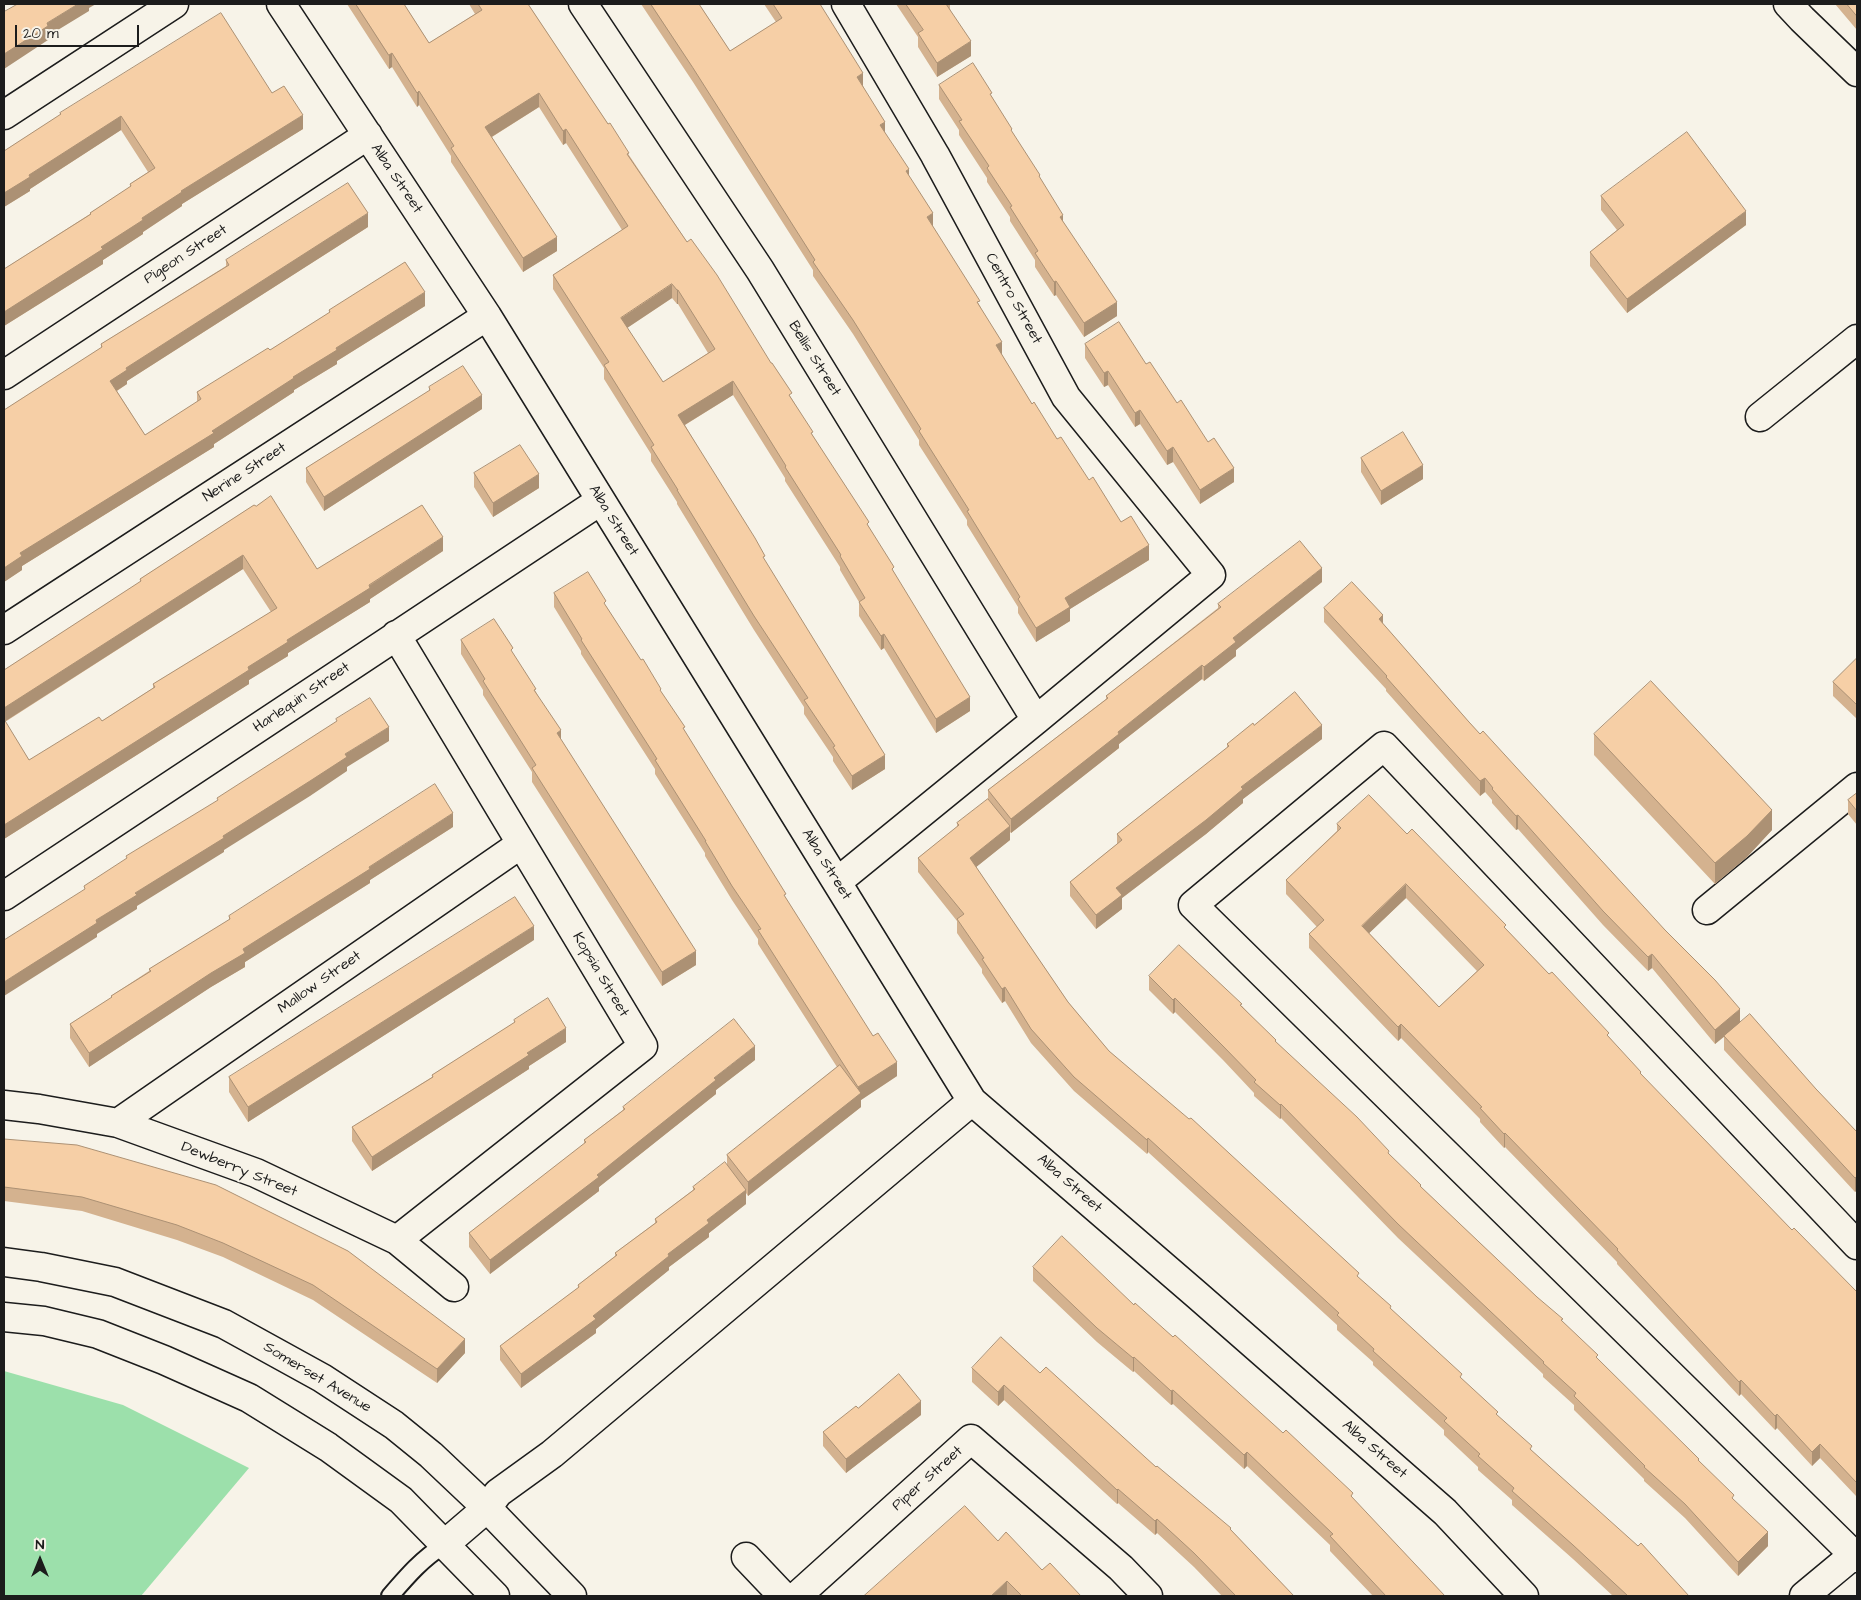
<!DOCTYPE html>
<html>
<head>
<meta charset="utf-8">
<style>
	body { margin:0 }
	#map { position:relative; width:1861px; height:1600px; overflow:hidden; background:#f7f3e8; font-family:"Architects Daughter",sans-serif }
	canvas { display:block }
	.frame { position:absolute; inset:0; border:5px solid #1c1c1c; pointer-events:none }
	.north { position:absolute; left:15px; top:1535px; width:50px; height:50px; -webkit-text-stroke:4px #f7f3e8; paint-order:stroke; rotate:0deg; font-size:14px; font-weight:700; line-height:20px; text-align:center; color:#1c1c1c }
	.north::after { content:''; display:block; margin:auto; width:18px; height:22px; background:#1c1c1c; clip-path:polygon(50% 0,100% 100%,50% 72%,0 100%) }
	.scale { position:absolute; left:15px; top:25px; width:124px; height:22px; box-sizing:border-box; border:2px solid #1c1c1c; border-top:0; padding-left:6px; font-size:15px; line-height:18px; white-space:nowrap; color:#1c1c1c; -webkit-text-stroke:4px #f7f3e8; paint-order:stroke }
</style>
</head>
<body>
<div id="map">
<canvas width="1861" height="1600"></canvas>
<div class="frame"></div>
<div class="north">N</div>
<div class="scale">20 m</div>
</div>
<script>
const context = document.querySelector('canvas').getContext('2d');
context.lineJoin = 'round';
function fillPath(path, color) {
  context.fillStyle = color;
  context.fill(path, 'evenodd');
}
function strokePath(path, color, width, dash) {
  context.strokeStyle = color;
  context.lineWidth = width;
  context.lineCap = dash ? 'butt' : 'round';
  context.setLineDash(dash || []);
  context.stroke(path);
}
function write(font, color, halo, rows, align = 'center') {
  context.font = font + ' "Architects Daughter",sans-serif';
  context.lineWidth = 4;
  context.setLineDash([]);
  context.textBaseline = 'middle';
  context.strokeStyle = halo;
  context.fillStyle = color;
  for (const [text, x, y, turn = 0] of rows) {
    context.save();
    context.translate(x, y);
    context.rotate((+turn || 0) * Math.PI / 180);
    context.textAlign = isNaN(turn) ? turn : align;
    if (halo) context.strokeText(text, 0, 0);
    context.fillText(text, 0, 0);
    context.restore();
  }
}
fillPath(new Path2D(`
	M4,1371l119,34 126,63 -108,128h-137z`), '#9ce0ab');
const lane = new Path2D(`
	M390,1596c19,-22 31,-36 55,-52`);
const street = new Path2D(`
	M281,4l206,312 485,785 225,194 248,217 79,84
	M583,4l177,266 276,450
	M4,115l170,-111
	M4,375l364,-240
	M1760,417l97,-78
	M4,630l483,-314
	M396,635l247,411 -246,194
	M837,882l199,-162 175,-145 -145,-178 -131,-242 -89,-151
	M4,896l596,-395
	M1707,910l150,-123
	M4,1105l35,4 79,14 138,50 141,67 57,47
	M118,1123l403,-279
	M1857,1245l-473,-499 -191,159 664,653
	M445,1544l42,-36 11,-15 54,-39 420,-353
	M746,1557l37,39
	M797,1596l174,-157 150,129 27,28
	M1804,1596l53,-44`);
const secondary = new Path2D(`
	M1788,4l14,15 55,53
	M4,1262l37,5 74,15 109,42 98,54 72,47 37,30 56,53 85,88
	M4,1317l40,4 54,13 66,26 85,38 79,49 73,53 94,96`);
strokePath(lane, '#1c1c1c', 20);
strokePath(street, '#1c1c1c', 31);
strokePath(secondary, '#1c1c1c', 31);
strokePath(lane, '#f7f3e8', 16);
strokePath(street, '#f7f3e8', 28);
strokePath(secondary, '#f7f3e8', 28);
fillPath(new Path2D(`
	M347,4h57l25,39 46,-29 -6,-10h59l264,395 21,37 56,91 101,184 -34,22 -52,-85 -3,2 -22,-34v-14l-19,-32v-3l-55,-86v-3l-52,-83 -48,30 80,137 120,207 -33,21 -19,-29v-4l-29,-43v-7l-50,-77 -77,-126v-2l-26,-41v-7l-47,-75v-11l-51,-79v-14l69,-45 -56,-87 -3,2 -24,-38 -47,30 65,114 -34,21 -72,-110v-6l-32,-51 -2,2 -25,-40 -3,2zM672,298l5,6h1l30,49 -45,29 -36,-54z
	M641,4h58l31,47 46,-29 -12,-18h56l43,82 22,47 24,43 24,51 47,79 22,49 30,49 25,35 92,121 -79,49v12l-34,21 -18,-29v-6l-51,-82v-5l-48,-75v-5l-66,-106 -40,-58v-6l-120,-188z
	M896,4h54v5l21,47 -34,21 -19,-30v-10z
	M1835,4h22v26z
	M939,85l53,12 20,36 28,46 23,43 54,94 -33,21 -28,-42 -2,1 -19,-29v-7l-25,-39v-4l-23,-35v-4l-28,-43v-5l-20,-31z
	M272,93l31,36 -121,75v2l-39,26v2l-40,26v4l-99,62v-57l86,-55v-1l40,-26v-3l18,-12 -27,-42 -91,59v2l-26,16v-56l56,-36v-2z
	M1601,196l145,29 -119,88 -37,-47v-14l27,-22 -16,-20z
	M368,227l-241,154v3l-10,7 28,44 52,-33v-10l73,-42 59,-37v-3l96,-4 -88,55v3l-43,26v2l-80,52v3l-192,119v4l-18,12v-172l97,-62v-4l125,-78v-6z
	M1085,344l61,20 31,39 57,79 -34,22 -27,-42 -6,3 -27,-41 -5,3 -27,-42 -4,2 -19,-29z
	M429,387l53,22 -158,102 -18,-29v-14l123,-77z
	M1361,458l62,21 -42,26 -20,-33z
	M474,473l65,15 -46,29 -19,-30z
	M254,505l63,64 126,-18 -73,48v3l-82,51v3l-39,24v4l-245,155v-169l136,-88v-3zM243,569l28,43 -118,72v4l-51,33 -73,39 -24,-38z
	M1322,582l-86,68v6l-32,25 -2,-2 -83,65v4l-108,85 -1,-1v8l-34,27 92,135 41,49 250,227 103,101 70,72 157,145h-76l-40,-37 -61,-54v-5l-34,-30v-3l-34,-32v-5l-71,-65v-3l-36,-32v-5l-189,-173 -1,2 -73,-63 -43,-48 -26,-42 -3,2 -20,-30v-4l-25,-36v-12l-39,-49v-14l39,-31v-4l31,-24v-9l118,-91v-3l112,-88v-4z
	M554,593l52,13 55,86 24,40 101,167 111,177 -36,24v7l-113,89 -2,-3v11l-37,29v4l-40,30v3l-73,59v4l-75,55 -21,-28v-14l78,-58v-3l37,-29v-3l40,-30v-4l38,-29v-3l34,-22v-10l110,-88 -79,-123v-5l-26,-39 -27,-44v-3l-50,-79v-5l-74,-115v-3l-27,-44z
	M1324,608l59,16 86,98 271,300 76,67 41,43v58l-2,2 -131,-142v-13l-9,7 -63,-76 -4,3 -45,-46 -85,-96 -2,1 -24,-27v-3l-7,-8 -5,4 -63,-70 -31,-35v-2l-62,-67z
	M461,640l52,14 23,38 25,48 135,225 -34,21 -130,-204v-10l-49,-77v-5l-22,-36z
	M1857,658v61l-24,-23v-14z
	M1254,725l68,14 -79,60v4l-37,31 -84,64v11l-26,20 -26,-33v-14l47,-38v-10l110,-86v-4z
	M1594,734l178,96 -25,27 -32,27 -121,-129z
	M1857,793v32l-9,-11v-14z
	M1337,824l70,10 99,95 103,108 32,38 151,155 65,62v203l-1,1 -36,-38 -8,8 -35,-38 -2,2 -34,-36 -2,2 -122,-132v-2l-112,-115 -1,1 -24,-26v-3l-79,-81 -3,3 -89,-93v-14l8,-7 -31,-33v-14l51,-49zM1406,898l71,73 -38,36 -70,-74z
	M453,827l-83,53v3l-125,79v5l-34,20 -122,80 -19,-29v-14l41,-26v-2l38,-25v-2l80,-49v-4z
	M534,940l-286,182 -19,-30v-15z
	M1149,976l93,30 34,37 145,144 142,135 35,38 101,101 35,39 34,46 -30,30 -53,-58 -41,-37v-2l-70,-69v-5l-31,-28v-3l-145,-136 -117,-120 -1,1 -26,-23v-3l-31,-33 -48,-48 -2,2 -24,-24z
	M514,1020l52,22 -37,24v3l-157,102 -20,-30v-14l80,-50v-2l82,-52z
	M755,1060l-39,30v4l-117,93v4l-109,83 -21,-27v-14l115,-89v-4l39,-30v-3z
	M4,1139l461,214 -28,30 -124,-83 -90,-43 -46,-17 -95,-29 -78,-10z
	M1033,1267l101,38 39,32 180,162 92,97h-72l-43,-45v-6l-83,-79 -3,3 -71,-65 -2,1 -37,-34 -1,1 -36,-30 -64,-61z
	M972,1368l68,5 116,94 75,63 63,66h-72l-28,-29 -37,-34 -2,2 -37,-32 -1,1 -113,-104 -6,6 -26,-24z
	M921,1415l-75,58 -23,-27v-14z
	M998,1541l44,29 39,26h-73l-1,-1z`), '#d4b28f');
fillPath(new Path2D(`
	M78,4h18l-7,4v3l-41,25v4l-44,29v-15l43,-31z
	M971,41v15l-34,21v-14z
	M392,53v14l-3,2v-14z
	M863,73v14l-6,-10z
	M419,91v14l-2,2v-14z
	M539,93v14l-54,34v-14z
	M303,115v14l-121,75v2l-39,26v2l-40,26v4l-99,62v-14l97,-65 80,-56z
	M121,116v14l-91,59v2l-26,16v-14l25,-18z
	M885,122v14l-5,-11z
	M566,129v14l-3,2v-14z
	M909,169v14l-3,-12z
	M1746,211v14l-119,88v-14z
	M368,213v14l-241,154v3l-17,11v-14l16,-13z
	M933,213v14l-6,-10z
	M1063,215v14l-3,-12z
	M557,237v14l-34,21v-14z
	M1056,281v14l-2,1v-14z
	M672,284v14l-51,34v-14z
	M677,290h1v14h-1z
	M425,292v14l-88,55v3l-43,26v2l-80,52v3l-192,119v4l-18,12v-14l16,-15 192,-122 124,-83z
	M1117,302v14l-33,21v-14z
	M1002,342v14l-6,-11z
	M1108,371v14l-4,2v-14z
	M733,381v14l-55,34v-14z
	M482,395v14l-158,102v-14z
	M1140,410v14l-5,3v-14z
	M1173,447v15l-6,3v-14z
	M1423,465v14l-42,26v-14z
	M1234,468v14l-34,22v-14z
	M539,474v14l-46,29v-14z
	M443,537v14l-73,48v3l-82,51v3l-39,24v4l-245,155v-14l244,-158 39,-27z
	M1149,545v15l-79,49v12l-34,21v-14l29,-30z
	M243,555v14l-239,153v-14z
	M1322,568v14l-86,68v6l-32,25v-14l29,-29z
	M1383,615v14l-4,-10z
	M884,634v14l-3,2v-14z
	M1202,665v14l-83,65v4l-108,85v-14l107,-87z
	M970,697v14l-34,22v-14z
	M1322,725v14l-79,60v4l-37,31 -84,64v11l-26,20v-14l20,-27 125,-101z
	M389,727v14l-42,26v4l-37,25 -86,54v2l-87,54v3l-40,25v3l-93,59v-14l92,-62 39,-27 210,-139z
	M561,730v14l-4,-11z
	M885,755v14l-33,21v-14z
	M1485,778v14l-5,4v-15z
	M1772,810v20l-25,27 -32,27v-21z
	M453,813v14l-83,53v3l-125,79v5l-34,20 -122,80v-14l154,-104z
	M1518,815v14l-2,1v-14z
	M1010,826v14l-40,32v-14z
	M1406,884v14l-44,42v-14z
	M534,926v14l-286,182v-15z
	M696,951v14l-34,21v-14z
	M1652,954v14l-4,3v-14z
	M1005,987v14l-3,2v-14z
	M1175,998v14l-2,2v-14z
	M1740,1009v14l-25,21v-14z
	M1401,1024v14l-3,3v-14z
	M566,1028v14l-37,24v3l-157,102v-14l155,-104z
	M755,1046v14l-39,30v4l-117,93v4l-109,83v-14l107,-85 117,-97z
	M897,1062v14l-36,24v7l-113,89v-14l110,-87v-8z
	M1281,1104v14l-1,1v-14z
	M1505,1133v14l-1,1v-14z
	M1148,1138v14l-1,2v-14z
	M1857,1176v14l-2,2v-14z
	M746,1190v14l-37,29v4l-40,30v3l-73,59v4l-75,55v-14l72,-58 114,-96z
	M465,1339v14l-28,30v-14z
	M1134,1357v14l-1,1v-14z
	M1741,1380v14l-2,2v-14z
	M1004,1385v15l-6,6v-14z
	M1173,1390v14l-2,1v-14z
	M921,1401v14l-75,58v-14z
	M1777,1414v14l-2,2v-14z
	M1820,1444v14l-8,8v-14z
	M1247,1452v14l-3,3v-14z
	M1857,1481v14l-1,1v-14z
	M1118,1489v14l-1,1v-14z
	M1157,1519v14l-2,2v-14z
	M1768,1532v14l-30,30v-14z
	M1007,1581v14l-1,1h-15z`), '#ac9174');
const building = new Path2D(`
	M18,4h60l-31,19 1,3 -44,28v-42z
	M356,4h48l25,39 53,-33 -4,-6h50l80,120 2,-1 19,30 -2,1 60,88 4,-3 26,36 54,88h1l20,30 -3,2 24,37 -2,1 58,89 -2,2 27,43 -2,2 78,128 -34,22 -52,-85 -3,2 -22,-34 6,-4 -25,-42 1,-1 -56,-88 1,-1 -53,-85 -55,34 77,123 10,18 -2,1 122,198 -33,21 -19,-29 2,-1 -31,-46 4,-2 -54,-82 -77,-126h1l-27,-43 3,-2 -50,-80 5,-3 -56,-87 75,-49 -62,-97 -3,2 -24,-38 -54,34 72,110 -34,21 -72,-110 3,-2 -35,-55 -2,2 -25,-40 -3,2zM672,284l5,6h1l37,59 -52,33 -42,-64z
	M651,4h48l31,47 52,-33 -9,-14h47l43,69 -6,4 28,45 -5,3 29,44 -3,2 27,42 -6,4 53,84 -3,1 25,40 -6,3 36,59 2,-2 23,37 4,-2 28,43 4,-3 28,45 10,-6 18,29 -84,53 5,9 -34,21 -18,-29 2,-2 -53,-86 2,-1 -50,-79 2,-2 -68,-109 -40,-58 2,-2 -122,-192z
	M906,4h40l25,37 -34,22 -19,-30 5,-3z
	M1847,4h10v12z
	M221,13l51,80 12,-7 19,29 -122,76 1,1 -40,26 1,2 -42,27 2,2 -99,63v-43l87,-55 -1,-1 41,-27 -1,-2 25,-16 -34,-52 -92,59 1,2 -26,16v-42l57,-37 -1,-1z
	M973,63l19,30 -2,1 22,35 -1,1 29,45 -1,1 24,39 -3,2 57,85 -33,21 -28,-42 -2,1 -19,-29 3,-2 -28,-44 2,-1 -25,-38 2,-2 -30,-45 3,-1 -23,-35z
	M1687,132l59,79 -119,88 -37,-47 34,-27 -23,-29z
	M348,183l20,30 -242,155 1,2 -17,11 35,54 56,-36 -4,-7 71,-44 2,2 60,-38 -1,-2 76,-48 20,30 -89,56 1,2 -44,27 1,1 -82,53 2,2 -194,120 2,3 -18,12v-158l98,-63 -1,-3 128,-79 -3,-5z
	M1119,322l27,42 4,-2 27,41 4,-3 27,42 6,-4 20,30 -34,22 -27,-43 -6,4 -27,-41 -5,3 -27,-42 -4,2 -19,-29z
	M463,366l19,29 -158,102 -18,-29 124,-78 -1,-3z
	M1403,432l20,33 -42,26 -20,-33z
	M520,445l19,29 -46,29 -19,-30z
	M271,496l46,73 105,-64 21,32 -74,48 1,3 -83,52 1,2 -40,25 1,3 -245,155v-106l25,41 70,-43 3,4 53,-34 -2,-3 124,-76 -34,-53 -239,153v-38l137,-89 -1,-2 114,-74 2,1z
	M1300,541l22,27 -89,70 3,4 -32,25 -2,-2 -84,67 1,2 -108,85 -23,-29 120,-92 -2,-2 115,-89 -3,-3z
	M588,572l18,29 -2,2 37,57 2,-1 18,30 -1,1 25,37 -2,1 103,166 -2,1 89,141 5,-3 19,29 -39,25 -100,-157 3,-1 -29,-43 -27,-45h1l-51,-81 2,-1 -76,-119 1,-1 -28,-46z
	M1352,582l31,33 -4,4 90,103 11,12 3,-3 182,199 50,50 25,29 -25,21 -63,-76 -4,3 -45,-46 -85,-96 -2,1 -24,-27 1,-1 -8,-10 -5,3 -63,-69 -31,-35 1,-1 -63,-68z
	M494,619l19,29 -2,2 25,39 -2,1 27,40 -4,3 139,218 -34,21 -130,-204 4,-3 -53,-84 2,-2 -24,-39z
	M1857,658v47l-24,-23z
	M1651,681l121,129 -25,26 -32,27 -121,-129z
	M1295,692l27,33 -81,62 2,2 -37,31 -90,68 6,7 -26,20 -26,-33 52,-42 -5,-6 112,-88 -2,-2 26,-21 1,2z
	M370,698l19,29 -44,27 2,3 -37,24 -87,55 1,2 -89,55 2,2 -41,25 1,3 -93,59v-42l81,-51 -1,-3 43,-28 -1,-2 92,-56 -1,-2 120,-77 -1,-2z
	M435,784l18,29 -84,54 1,2 -127,80 2,4 -34,20 -122,80 -19,-29 42,-27 -1,-1 40,-25 -2,-2 81,-50 -1,-3z
	M1857,793v18l-9,-11z
	M1369,795l38,39 5,-5 94,96 -2,2 45,47 3,-2 57,61 -2,2 34,37 -1,1 152,157 2,-2 63,64v189l-1,1 -36,-38 -8,8 -35,-38 -2,2 -34,-36 -2,2 -122,-132 1,-1 -113,-116 -1,1 -24,-26 2,-1 -81,-83 -3,3 -89,-93 15,-14 -38,-40 55,-52 -4,-4zM1406,884l78,81 -45,42 -77,-81z
	M988,799l22,27 -40,32 98,144 41,49 80,68 2,-1 168,155 -2,3 34,30 -1,2 72,66 -2,3 38,35 -2,2 36,32 -2,3 108,97 3,-3 48,53h-61l-55,-51 -61,-54 2,-3 -36,-32 2,-2 -36,-33 3,-3 -74,-67 1,-2 -37,-34 2,-2 -191,-175 -1,2 -73,-63 -43,-48 -26,-42 -3,2 -20,-30 2,-1 -27,-39 7,-5 -46,-56 41,-33 -2,-2z
	M515,897l19,29 -286,181 -19,-30z
	M1179,945l63,59 -2,1 36,35 -1,1 82,76 32,34 -1,2 33,32 -1,1 117,111 26,22 -2,1 37,35 -2,2 103,102 -1,1 36,35 -2,3 36,34 -30,30 -53,-58 -41,-37 1,-1 -71,-70 2,-3 -33,-30 1,-1 -146,-138 -117,-120 -1,1 -26,-23 2,-2 -33,-34 -48,-48 -2,2 -24,-24z
	M548,998l18,30 -39,25 2,2 -157,102 -20,-30 81,-50 -1,-2 83,-53 -1,-2z
	M1750,1014l66,75 41,43v44l-2,2 -131,-142z
	M734,1019l21,27 -41,32 2,2 -119,95 2,2 -109,83 -21,-27 117,-91 -2,-2 41,-31 -2,-2z
	M840,1065l21,28 -113,89 -21,-27z
	M4,1139l73,6 139,40 132,66 117,88 -28,30 -124,-84 -90,-42 -46,-18 -95,-28 -78,-10z
	M725,1162l21,28 -39,30 2,3 -41,31 1,2 -76,60 3,3 -75,55 -21,-28 79,-59 -1,-2 39,-30 -2,-2 42,-31 -2,-3 40,-30 -2,-2z
	M1062,1236l72,69 1,-2 38,34 2,-2 108,98 3,-3 67,63 -2,3 94,100h-59l-56,-60 3,-2 -86,-82 -3,3 -71,-65 -2,1 -37,-34 -1,1 -36,-30 -64,-61z
	M1001,1337l39,36 6,-6 110,100 1,-1 74,62 -1,1 64,67h-58l-42,-43 -37,-34 -2,2 -37,-32 -1,1 -113,-105 -6,7 -26,-24z
	M899,1374l22,27 -75,58 -23,-27 33,-26 2,2z
	M965,1506l33,35 8,-9 36,38 8,-7 31,33h-59l-15,-15 -16,15h-127z`);
fillPath(building, '#f6cfa6');
strokePath(building, '#ac9174', 1);
write('15px', '#1c1c1c', '#f7f3e8', [
	["Alba Street",396,179,56],
	["Pigeon Street",186,255,-33],
	["Centro Street",1013,299,61],
	["Bellis Street",814,359,58],
	["Nerine Street",245,473,-33],
	["Alba Street",613,521,58],
	["Harlequin Street",302,698,-34],
	["Alba Street",826,865,58],
	["Kopsia Street",600,975,59],
	["Mallow Street",320,983,-35],
	["Dewberry Street",239,1170,22],
	["Alba Street",1069,1184,41],
	["Somerset Avenue",317,1378,31],
	["Alba Street",1374,1450,41],
	["Piper Street",928,1479,-42]
]);
</script>
</body>
</html>
